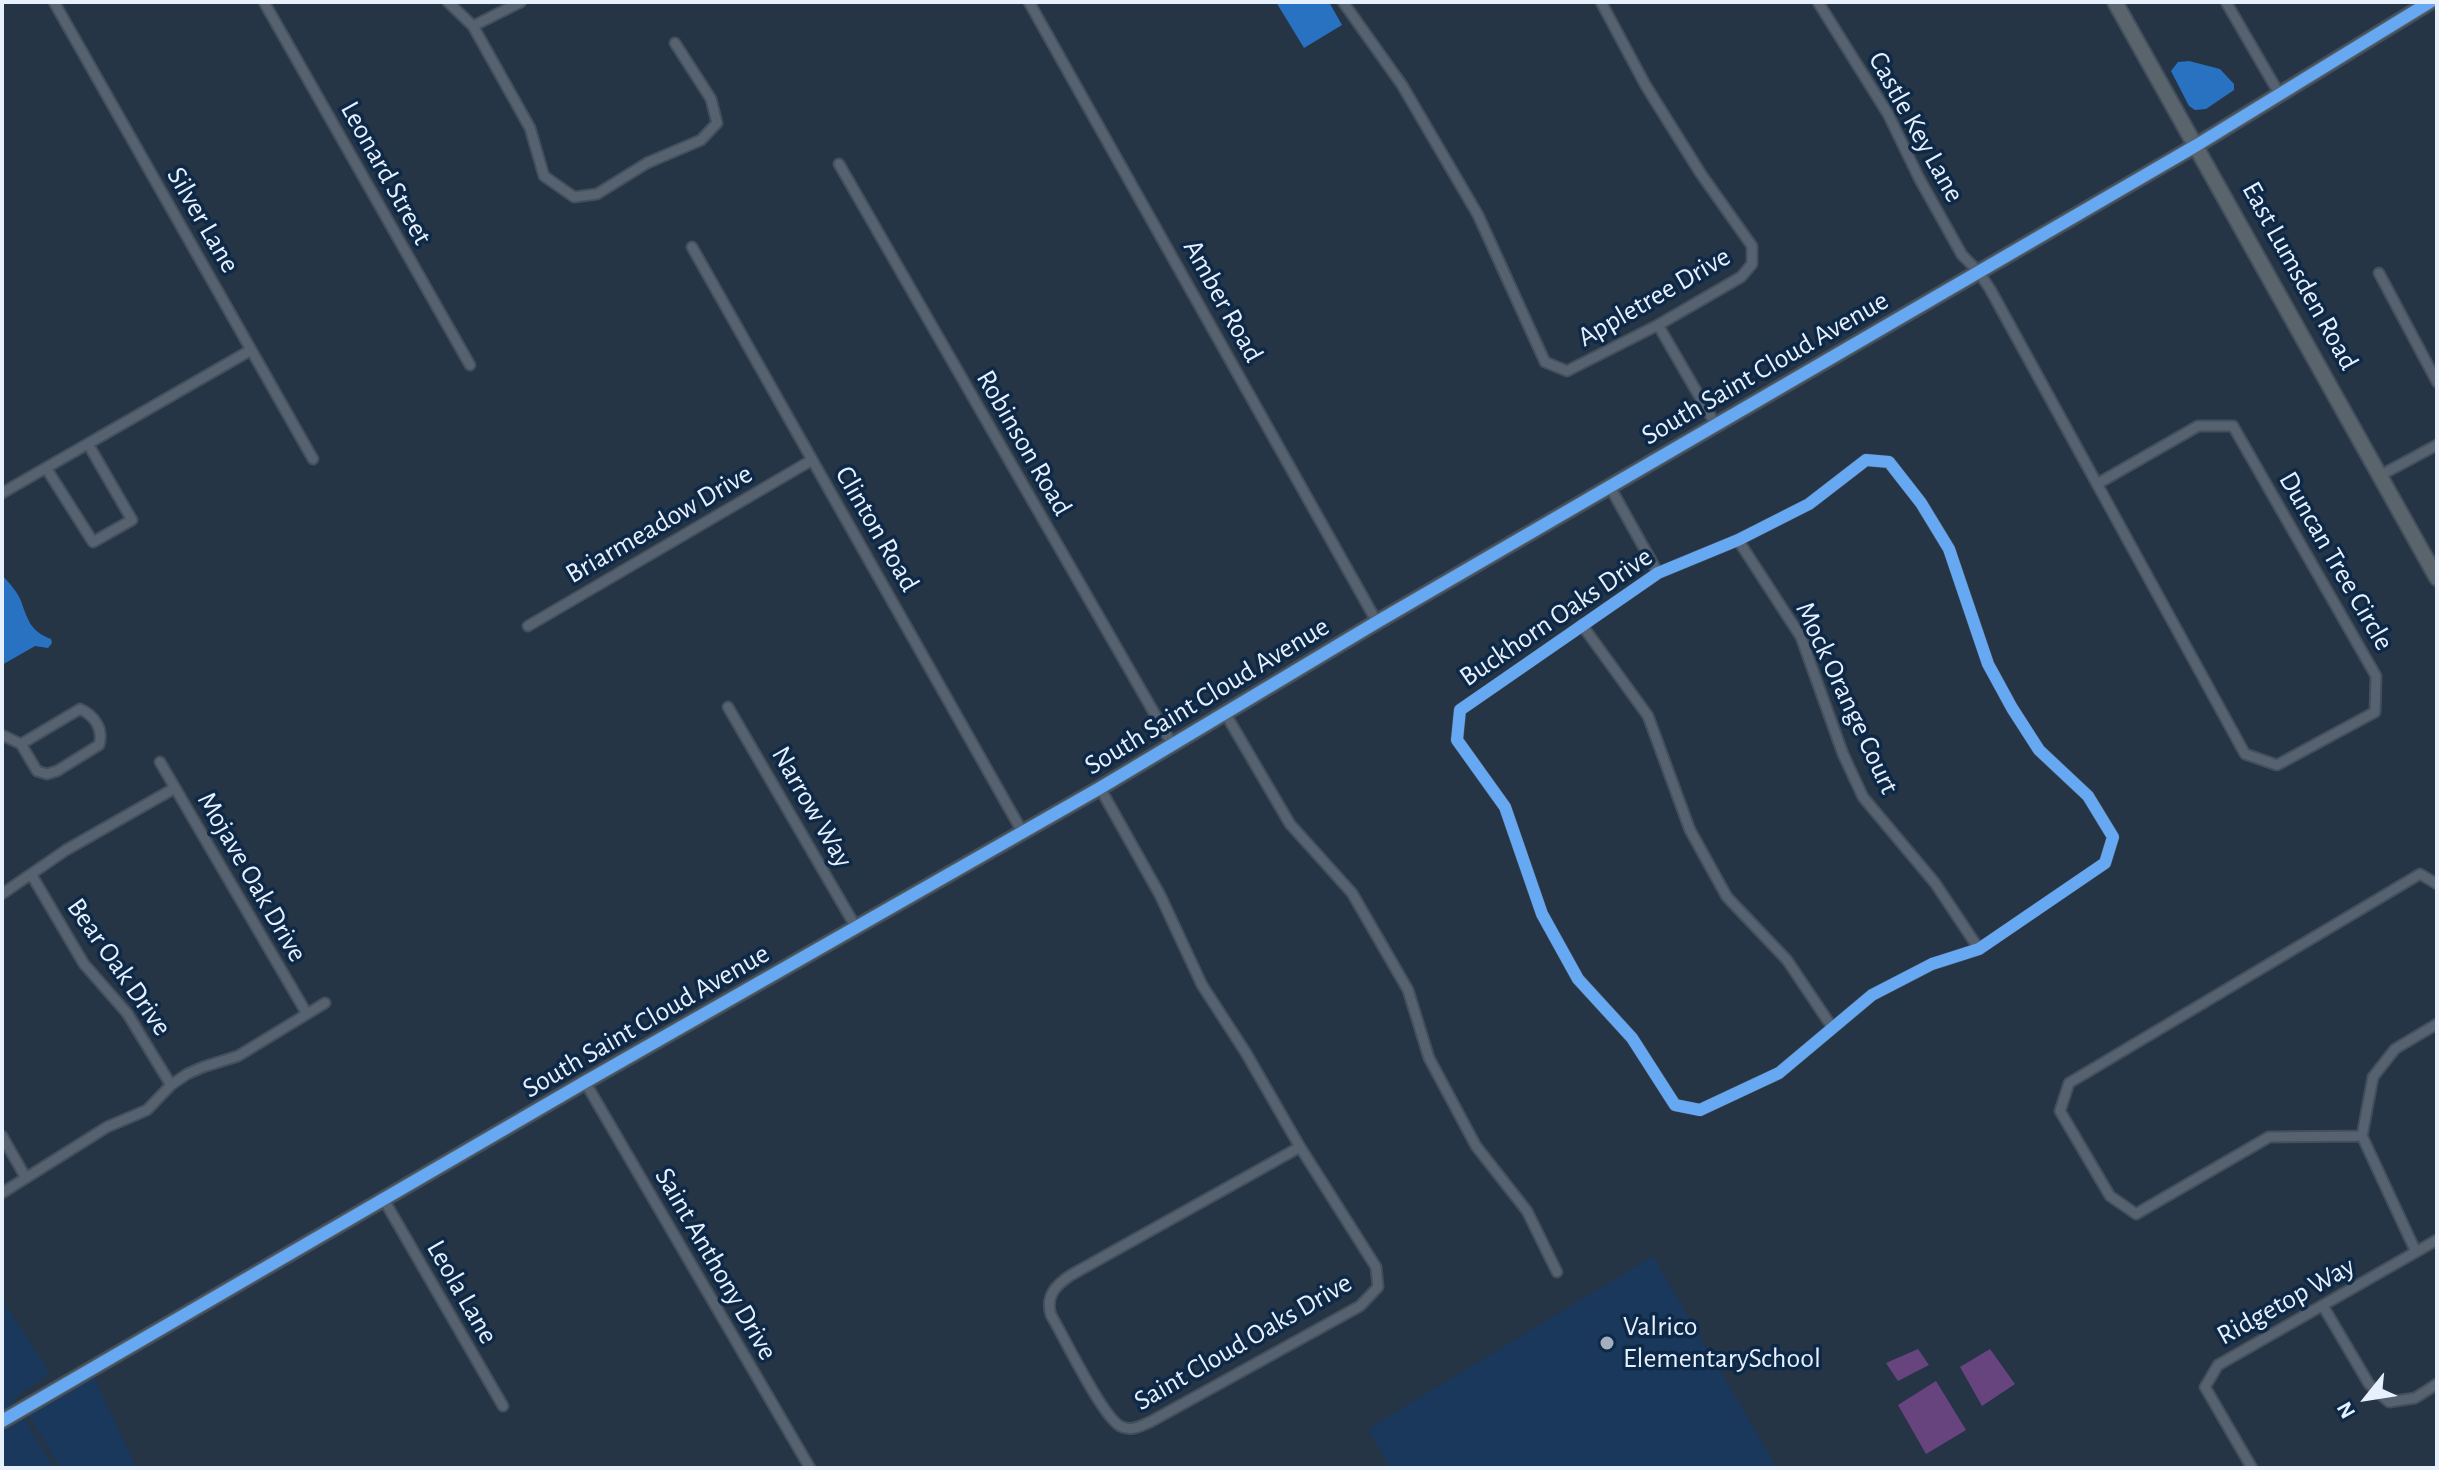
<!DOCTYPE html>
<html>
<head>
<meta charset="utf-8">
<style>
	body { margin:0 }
	#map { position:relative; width:2439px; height:1470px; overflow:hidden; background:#253546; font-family:"Alegreya Sans",sans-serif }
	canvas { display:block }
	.frame { position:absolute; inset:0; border:4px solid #e7f1fe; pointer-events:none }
	.north { position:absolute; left:2327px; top:1358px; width:80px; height:80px; -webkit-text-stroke:6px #0e2948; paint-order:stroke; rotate:240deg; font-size:22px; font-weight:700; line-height:32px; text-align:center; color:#e7f1fe }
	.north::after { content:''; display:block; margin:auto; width:28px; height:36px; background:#e7f1fe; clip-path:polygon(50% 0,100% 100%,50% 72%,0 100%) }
</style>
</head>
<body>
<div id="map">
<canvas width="2439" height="1470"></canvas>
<div class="frame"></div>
<div class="north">N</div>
</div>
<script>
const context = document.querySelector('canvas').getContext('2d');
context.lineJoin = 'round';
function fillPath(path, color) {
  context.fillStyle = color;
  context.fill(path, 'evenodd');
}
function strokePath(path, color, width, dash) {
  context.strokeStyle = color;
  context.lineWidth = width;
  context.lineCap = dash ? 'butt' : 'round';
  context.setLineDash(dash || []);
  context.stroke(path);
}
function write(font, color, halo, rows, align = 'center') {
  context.font = font + ' "Alegreya Sans",sans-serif';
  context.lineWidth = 7;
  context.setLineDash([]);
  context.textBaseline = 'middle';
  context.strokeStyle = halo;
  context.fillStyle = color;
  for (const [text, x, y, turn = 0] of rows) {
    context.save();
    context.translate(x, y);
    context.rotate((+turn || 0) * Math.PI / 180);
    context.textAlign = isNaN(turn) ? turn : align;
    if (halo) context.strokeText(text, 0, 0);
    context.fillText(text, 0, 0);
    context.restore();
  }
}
fillPath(new Path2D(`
	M1653,1256l124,212h-387l-22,-39z
	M5,1304l45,69 -37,26 41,69h-52v-163z
	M93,1375l44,93h-77l-32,-55z`), '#1a385b');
fillPath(new Path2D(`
	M1918,1349l11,16 -31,16 -12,-18z
	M1990,1349l25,35 -33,22 -22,-39z
	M1936,1381l30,49 -40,24 -28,-49z`), '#67447e');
fillPath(new Path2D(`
	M1276,2h53l13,23 -38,23z
	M2189,61l31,8 14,15v6l-28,19 -11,1 -6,-4 -18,-35 7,-9z
	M2,575c7,8 15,16 19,26 7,19 9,30 30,38l1,4 -4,5 -13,-2 -33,19z`), '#2872c1');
const street = new Path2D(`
	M54,2l259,457
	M264,2l206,363
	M448,2l25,24 57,102 14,48 30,21 23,-3 50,-31 54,-23 16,-17 -6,-24 -36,-56
	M1029,2l348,620
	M1343,2l59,83 76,130 67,147 22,9 91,-46 83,-48 11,-13v-18l-51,-72 -55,-88 -45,-84
	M1818,2l70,112 31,64 43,77 16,16 12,18 107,195
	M2226,2l54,93
	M473,26l48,-24
	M839,164l333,580
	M692,247l331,586
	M2379,273l58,109
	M1658,325l58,100
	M2198,426h35l143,250 -1,36 -98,53 -32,-11 -148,-270z
	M1866,460l23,2 32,41 28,46 39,115 24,44 27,42 49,46 25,41 -8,26 -126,86 -47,15 -60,31 -93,78 -79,37 -25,-5 -43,-67 -54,-59 -36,-65 -37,-107 -48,-67 3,-30 198,-137 80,-33 71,-36z
	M46,468l47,74 39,-22 -44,-76
	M2381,475l56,-30
	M1610,487l48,86
	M2,493l249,-143
	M1738,540l63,97 42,117 20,43 72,86 44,66
	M1582,625l66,91 42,114 37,67 60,63 45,67
	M528,626l284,-166
	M728,707l129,222
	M1225,713l65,111 62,69 56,97 21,68 47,88 51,65 30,61
	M2,735l19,9 16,27 10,3 10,-3 42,-26c5,-16 -5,-30 -19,-36l-59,35
	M160,762l147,252
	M1100,788l60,107 42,90 44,68 54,94
	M31,874l53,90 43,49 44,72
	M2,894l64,-44 109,-62
	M585,1082l225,386
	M2,1136l24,42
	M2362,1136l-93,1 -133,77 -26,-18 -50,-85 9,-28 351,-209 17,10
	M2362,1136l11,-59 22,-28 42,-25
	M2362,1136l54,116
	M1300,1147l76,120 2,20 -18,19 -210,116c-10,4 -19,10 -30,4 -18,-10 -56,-89 -69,-111 -6,-19 5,-30 20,-40z
	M2,1193l105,-66 40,-17 24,-25 16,-11 16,-7 35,-11 87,-53
	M384,1200l119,206
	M2323,1306l46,78 20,18 26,-4 22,-14
	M2252,1468l-47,-81 13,-22 219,-125`);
const secondary = new Path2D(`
	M2115,2l322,576
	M2,1421l583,-339 515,-294 277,-166 820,-477 233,-143`);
strokePath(street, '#444f5c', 13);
strokePath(secondary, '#444f5c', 18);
strokePath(street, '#576270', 9);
strokePath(secondary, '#59646d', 14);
strokePath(new Path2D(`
	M1866,460l23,2 32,41 28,46 39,115 24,44 27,42 49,46 25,41 -8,26 -126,86 -47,15 -60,31 -93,78 -79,37 -25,-5 -43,-67 -54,-59 -36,-65 -37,-107 -48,-67 3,-30 198,-137 80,-33 71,-36z
	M2,1421l583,-339 515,-294 277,-166 820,-477 233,-143`), '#66a8f1', 12);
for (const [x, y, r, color] of [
	[1607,1343,8,"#a3afbe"]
]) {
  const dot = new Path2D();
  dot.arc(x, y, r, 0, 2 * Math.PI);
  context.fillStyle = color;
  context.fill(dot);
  strokePath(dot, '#0e2948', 3);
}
write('28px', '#e7f1fe', '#0e2948', [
	["Castle Key Lane",1916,127,61],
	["Leonard Street",386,173,61],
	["Silver Lane",203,220,60],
	["East Lumsden Road",2300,276,61],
	["Appletree Drive",1654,297,-30],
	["Amber Road",1223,301,61],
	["South Saint Cloud Avenue",1765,368,-30],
	["Robinson Road",1024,443,60],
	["Briarmeadow Drive",659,524,-30],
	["Clinton Road",877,529,60],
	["Duncan Tree Circle",2336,561,60],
	["Buckhorn Oaks Drive",1556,617,-34],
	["South Saint Cloud Avenue",1207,696,-31],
	["Mock Orange Court",1847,698,65],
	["Narrow Way",812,807,60],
	["Mojave Oak Drive",252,877,60],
	["Bear Oak Drive",119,967,55],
	["South Saint Cloud Avenue",646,1021,-30],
	["Saint Anthony Drive",716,1264,60],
	["Leola Lane",462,1292,60],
	["Ridgetop Way",2286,1301,-29],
	["Saint Cloud Oaks Drive",1243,1342,-30]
]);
write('28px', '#e7f1fe', '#0e2948', [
	["Valrico",1623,1327],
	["ElementarySchool",1623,1359]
], 'left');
</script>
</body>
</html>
